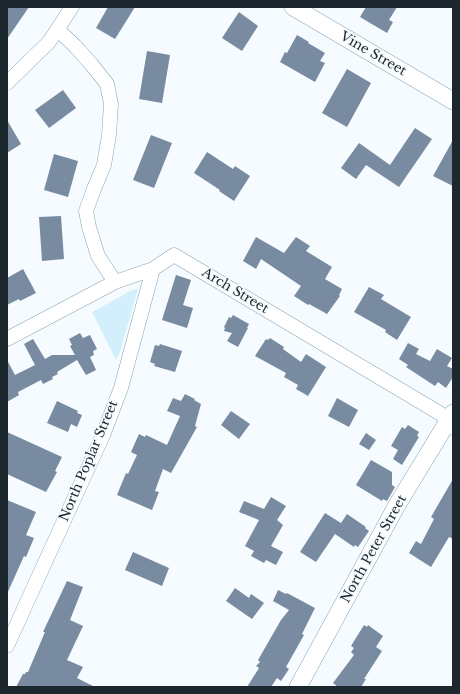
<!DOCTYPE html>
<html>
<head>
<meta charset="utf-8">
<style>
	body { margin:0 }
	#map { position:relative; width:460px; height:694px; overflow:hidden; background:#f5fbfe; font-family:"Libre Baskerville",serif }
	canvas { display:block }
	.frame { position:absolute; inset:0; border:8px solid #1c282e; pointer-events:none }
</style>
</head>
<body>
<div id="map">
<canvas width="460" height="694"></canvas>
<div class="frame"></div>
</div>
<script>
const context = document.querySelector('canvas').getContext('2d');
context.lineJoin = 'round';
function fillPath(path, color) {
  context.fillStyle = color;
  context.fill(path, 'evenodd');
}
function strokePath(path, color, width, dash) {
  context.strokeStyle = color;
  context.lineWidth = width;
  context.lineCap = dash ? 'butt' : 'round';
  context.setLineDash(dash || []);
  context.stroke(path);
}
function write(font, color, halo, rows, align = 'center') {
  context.font = font + ' "Libre Baskerville",serif';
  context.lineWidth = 3.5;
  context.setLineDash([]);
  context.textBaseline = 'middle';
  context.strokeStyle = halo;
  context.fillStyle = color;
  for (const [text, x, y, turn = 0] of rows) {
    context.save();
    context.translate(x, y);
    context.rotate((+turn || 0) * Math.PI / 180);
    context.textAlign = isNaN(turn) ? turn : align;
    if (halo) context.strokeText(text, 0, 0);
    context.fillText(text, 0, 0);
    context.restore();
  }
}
fillPath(new Path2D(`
	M138,289l-18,63 -4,8 -24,-48 40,-22z`), '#d3effc');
fillPath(new Path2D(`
	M7,7h22l-22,32z
	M108,7h27l-20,32 -19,-11z
	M366,7h31l-8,13 4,2 -6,11 -27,-16z
	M239,12l19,14 -16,25 -20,-13z
	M297,35l12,7 -1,1 17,10 -5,8 5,2 -10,19 -35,-20 5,-10 2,1z
	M147,51l23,4 -8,48 -23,-4z
	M347,69l24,14 -24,44 -25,-14z
	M63,90l13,18 -27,20 -14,-18z
	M7,120l14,24 -14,9z
	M415,128l17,11 -33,48 -33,-22 -10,14 -15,-11 18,-25 31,22z
	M151,135l21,8 -18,45 -21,-8z
	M453,140v46l-20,-10z
	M207,152l26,17 2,-3 15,10 -16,25 -15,-10 1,-1 -26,-17z
	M54,154l24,7 -10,36 -24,-7z
	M61,216l3,43 -22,2 -3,-44z
	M256,237l28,16 12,-16 14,9 -4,5 26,16 -7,12 17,10 -3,6 1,1 -13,18 -18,-10 -1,1 -14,-9 7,-10 -40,-27 -5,10 -13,-8z
	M23,269l13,24 -16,8 -1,-2 -12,6v-27z
	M176,275l15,5 -8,25 10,3 -6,20 -25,-8z
	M369,287l15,8 -3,4 30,18 -14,23 -12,-8 1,-2 -32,-18z
	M233,315l16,9 -2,4h1l-10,19 -11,-6 5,-8 -8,-2 1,-3 -1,-1 5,-10 2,1z
	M80,333l3,5 7,-3 7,14 -4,2 1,4 -4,2 6,13 -10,5 -9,-15 -20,12 1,2 -6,3 1,2 -10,5 -2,-4 -23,12 1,3 -12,7v-42l8,15 20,-10 -11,-21 9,-5 12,20 7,-4h23l-5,-9 2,-1 -3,-6z
	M270,338l14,9 -1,2 18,13 5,-8 20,13 -18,29 -12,-7 2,-4 -14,-8 2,-4 -31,-17 11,-17 2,1z
	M408,343l11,6 -3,5 14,7 7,-12 15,9 -5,8 6,3v8l-7,11 -8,-6 -3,4 -29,-19 2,-2 -9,-6z
	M160,344l22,7 -7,21 -21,-6 1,-2 -5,-2 5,-17 4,1z
	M185,394l10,5 -1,1 7,4 -6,22 2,1 -26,46 -8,-4 -8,22 4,1 -7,18 -35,-15 9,-22 2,1 9,-19 -6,-3 8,-18 6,3 1,-2 21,10 13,-29 -13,-5 6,-13 8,3z
	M337,398l21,12 -9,17 -21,-11z
	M57,401l21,10 -1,2 5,2 -5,12 -6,-3 -3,8 -21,-9z
	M231,411l19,13 -11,15 -18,-14z
	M408,425l11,7 -2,4 2,1 -17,28 -9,-6 5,-9 -7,-4 11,-19 3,2z
	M7,432l55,25 -7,14 2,1 -11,20 -39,-18z
	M366,433l10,7 -7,10 -10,-6z
	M371,460l21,12v13l3,2 -8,14 -4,-2 -1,2 -26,-16z
	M453,479v60l-4,-2 -18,30 -22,-14 7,-12 5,3 13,-25 -3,-2z
	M271,497l15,9 -9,14 6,5 -12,21 12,6 -7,13 -10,-5 -2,3 -13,-7 3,-5 -9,-5 14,-26 -20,-8 5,-11 20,8z
	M7,500l29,12 -10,23 8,3 -8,19 -2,-1 -17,38z
	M325,513l16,10 6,-9 19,13 -1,1 4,3 -11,16 -3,-2 -1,2 -19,-13 -19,28 -16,-10z
	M133,552l36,16 -7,18 -37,-16z
	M67,581l16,6 -13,33 13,6 -16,34 16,7 -6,11 18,9h-79l7,-13h2l1,-2h2l17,-40h-2z
	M235,588l14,10 2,-4 13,9 -12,16 -26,-18z
	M278,590l8,4 1,-1 28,15 -13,26 2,1 -18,32 3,2 -8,12 -4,-3 -6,9h-24l12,-19 -3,-2 4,-4 -2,-2 23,-40 8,-10 -16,-9z
	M364,625l3,2 1,-2 15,11 -7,11 6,4 -18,28h2l-5,8h-23l-5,-4 21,-28 -3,-3 3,-4 -3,-2z`), '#788ba0');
const minor = new Path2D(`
	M58,30l17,16 17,19 15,19 4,20 -2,31 -5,30 -10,24 -8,22 3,16 9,29 17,26
	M7,83l42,-41 23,-35
	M7,339l108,-57 38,-13 21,-14 267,159 12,14
	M7,646l96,-211 18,-47 32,-119`);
const tertiary = new Path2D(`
	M293,7l160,94
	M298,687l99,-182 56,-92`);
strokePath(minor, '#88a6b4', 15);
strokePath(tertiary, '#88a6b4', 18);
strokePath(minor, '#fff', 14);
strokePath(tertiary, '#fff', 17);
write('13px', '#1c282e', '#f5fbfe', [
	["Vine Street",373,54,30],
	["Arch Street",235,291,31],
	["North Poplar Street",89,461,-67],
	["North Peter Street",374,549,-61]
]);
</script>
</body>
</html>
